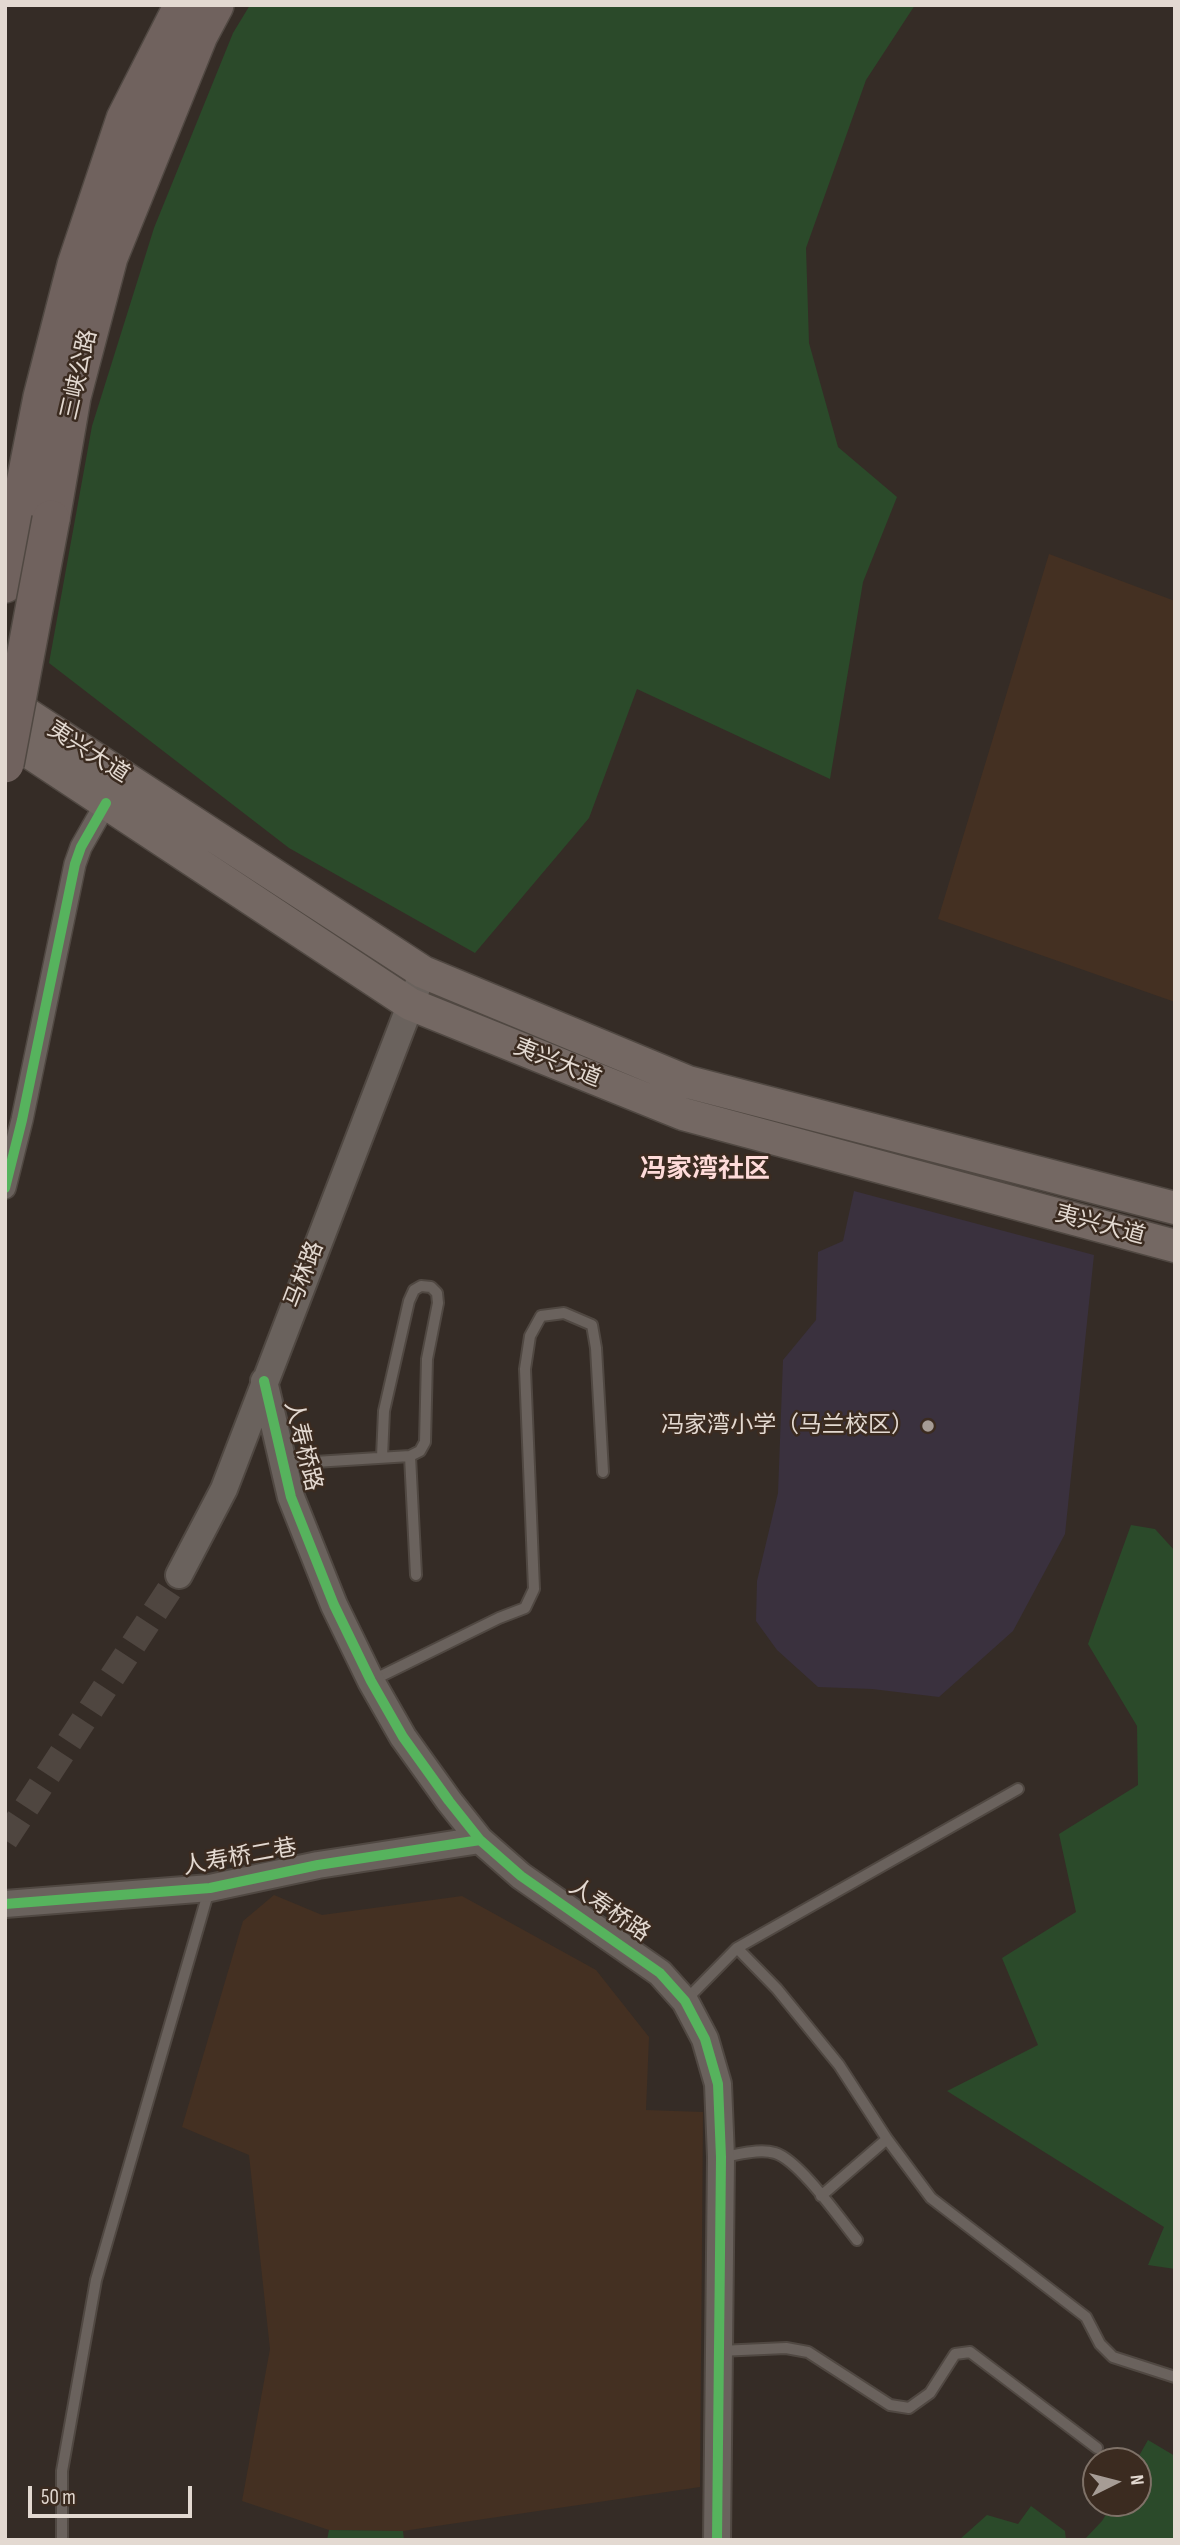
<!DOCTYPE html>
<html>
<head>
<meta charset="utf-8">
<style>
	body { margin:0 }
	#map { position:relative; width:1180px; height:2545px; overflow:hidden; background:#352c26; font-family:"Sofia Sans Condensed",sans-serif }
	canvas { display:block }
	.frame { position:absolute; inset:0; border:7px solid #e3d9d1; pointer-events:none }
	.north { position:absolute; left:1082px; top:2447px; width:70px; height:70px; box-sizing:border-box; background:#3b2b20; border:2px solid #7e7167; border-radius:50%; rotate:84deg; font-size:19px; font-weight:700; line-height:28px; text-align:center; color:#e3d9d1 }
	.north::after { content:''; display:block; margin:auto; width:24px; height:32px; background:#a69c95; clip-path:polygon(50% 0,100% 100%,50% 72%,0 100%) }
	.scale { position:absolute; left:28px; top:2486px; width:164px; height:32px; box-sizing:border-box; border:4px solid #e3d9d1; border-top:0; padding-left:9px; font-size:21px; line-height:24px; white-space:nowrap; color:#e3d9d1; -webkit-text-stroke:5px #3b2b20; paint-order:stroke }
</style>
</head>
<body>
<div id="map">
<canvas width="1180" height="2545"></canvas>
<div class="frame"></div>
<div class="north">N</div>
<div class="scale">50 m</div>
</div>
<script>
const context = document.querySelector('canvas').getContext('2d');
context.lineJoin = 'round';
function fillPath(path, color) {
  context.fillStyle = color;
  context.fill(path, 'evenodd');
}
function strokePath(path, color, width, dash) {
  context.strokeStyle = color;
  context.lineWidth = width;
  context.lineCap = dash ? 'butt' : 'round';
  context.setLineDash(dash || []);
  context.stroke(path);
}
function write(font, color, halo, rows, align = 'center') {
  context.font = font + ' "Sofia Sans Condensed","Noto Sans SC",sans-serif';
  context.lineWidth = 5;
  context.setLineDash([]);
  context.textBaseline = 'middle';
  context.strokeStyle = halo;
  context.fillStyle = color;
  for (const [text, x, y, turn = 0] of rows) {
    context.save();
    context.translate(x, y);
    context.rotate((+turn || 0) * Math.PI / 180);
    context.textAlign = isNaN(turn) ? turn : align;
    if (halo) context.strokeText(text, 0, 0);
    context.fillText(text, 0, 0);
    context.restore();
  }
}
fillPath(new Path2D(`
	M1049,554l126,47v401l-237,-83z
	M274,1895l48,20 140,-19 134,74 53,67 -3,73 57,2 -3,375 -297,44 -74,-1 -87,-29 28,-152 -21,-194 -67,-28 61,-206z`), '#443022');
fillPath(new Path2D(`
	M854,1191l240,64 -29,279 -52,97 -74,66 -67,-8 -54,-2 -41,-37 -21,-29 1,-40 21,-88 5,-133 33,-40 2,-68 25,-11z`), '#3a313e');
fillPath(new Path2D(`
	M250,5h665l-49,75 -60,168 3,95 29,104 59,50 -34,85 -33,197 -193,-90 -48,129 -114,135 -186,-105 -240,-185 43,-237 62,-198 79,-195z
	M1131,1525l24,4 20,22v718l-27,-4 16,-38 -217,-136 91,-46 -36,-87 74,-46 -17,-78 79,-49 -1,-59 -49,-82z
	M1148,2440l27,16v84h-91l18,-19 11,-18h25l-2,-42z
	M1031,2506l34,25 1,9h-107l28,-25 31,9z
	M329,2530l74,1 1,9h-77z`), '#2b4a2a');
strokePath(new Path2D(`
	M5,1840l174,-265`), '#4f4640', 26, [26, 13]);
const service = new Path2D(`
	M410,1456l6,119
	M283,1464l127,-8 10,-5 5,-9 2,-83 11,-56 -1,-10 -6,-6 -10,-1 -7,4 -5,11 -25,110 -2,46
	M371,1681l128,-63 26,-10 9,-19 -9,-220 5,-33 11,-20 23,-3 28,12 4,23 7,124
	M737,1948l40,41 62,76 48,74 44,59 155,119 14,27 13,13 62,20
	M685,2001l52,-53 281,-159
	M721,2157c17,-2 38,-9 54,-4 24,7 65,66 82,87
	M821,2196l66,-57
	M719,2351l67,-3 22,4 82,53 19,3 21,-15 25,-39 15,-2 127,96
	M62,2540v-69l34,-191 113,-390`);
const minor = new Path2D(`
	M5,1188l17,-68 53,-256 6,-17 25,-44`);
const tertiary = new Path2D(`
	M264,1381l27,116 43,108 37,76 32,56 46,64 31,39 41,36 139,97 25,28 20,38 13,45 3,73 -4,383
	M179,1575l45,-86 199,-517
	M5,1904l205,-16 108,-23 162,-25`);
const primary = new Path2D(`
	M5,700l418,272 265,110 487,126
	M5,736l405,268 273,110 492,132`);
const motorway = new Path2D(`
	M51,519l21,-122 37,-140 90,-222 16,-30
	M5,584l37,-187 34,-132 49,-146 58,-114`);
strokePath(service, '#504842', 14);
strokePath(minor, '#504842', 24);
strokePath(tertiary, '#504842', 30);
strokePath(primary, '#504842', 35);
strokePath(motorway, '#504842', 40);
strokePath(service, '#6a625d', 10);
strokePath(minor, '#6a625d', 21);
strokePath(tertiary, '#6a625d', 26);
strokePath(primary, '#746863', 32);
strokePath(motorway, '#70625e', 37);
const motorwayBridge = new Path2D(`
	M5,764l46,-245`);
strokePath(motorwayBridge, '#504842', 40, []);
strokePath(motorwayBridge, '#70625e', 37);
strokePath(new Path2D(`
	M5,1188l17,-68 53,-256 6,-17 25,-44
	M264,1381l27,116 43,108 37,76 32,56 46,64 31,39 41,36 139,97 25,28 20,38 13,45 3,73 -4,383
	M5,1904l205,-16 108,-23 162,-25`), '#56b35d', 10);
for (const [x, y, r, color] of [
	[928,1426,7,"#a69c95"]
]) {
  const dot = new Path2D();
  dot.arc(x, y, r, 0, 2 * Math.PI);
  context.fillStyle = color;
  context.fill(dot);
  strokePath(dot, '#3b2b20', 2.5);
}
write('23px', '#e3d9d1', '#3b2b20', [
	["三峡公路",80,375,-77],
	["夷兴大道",88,753,33],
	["夷兴大道",557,1064,22],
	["夷兴大道",1100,1226,15],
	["马林路",305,1275,-69],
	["人寿桥路",302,1446,76],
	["人寿桥二巷",240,1858,-10],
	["人寿桥路",609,1911,34]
]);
write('23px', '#e3d9d1', '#3b2b20', [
	["冯家湾小学（马兰校区）",914,1426]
], 'right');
write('bold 26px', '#fedbd9', '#3b2b20', [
	["冯家湾社区",705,1170]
]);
</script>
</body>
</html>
